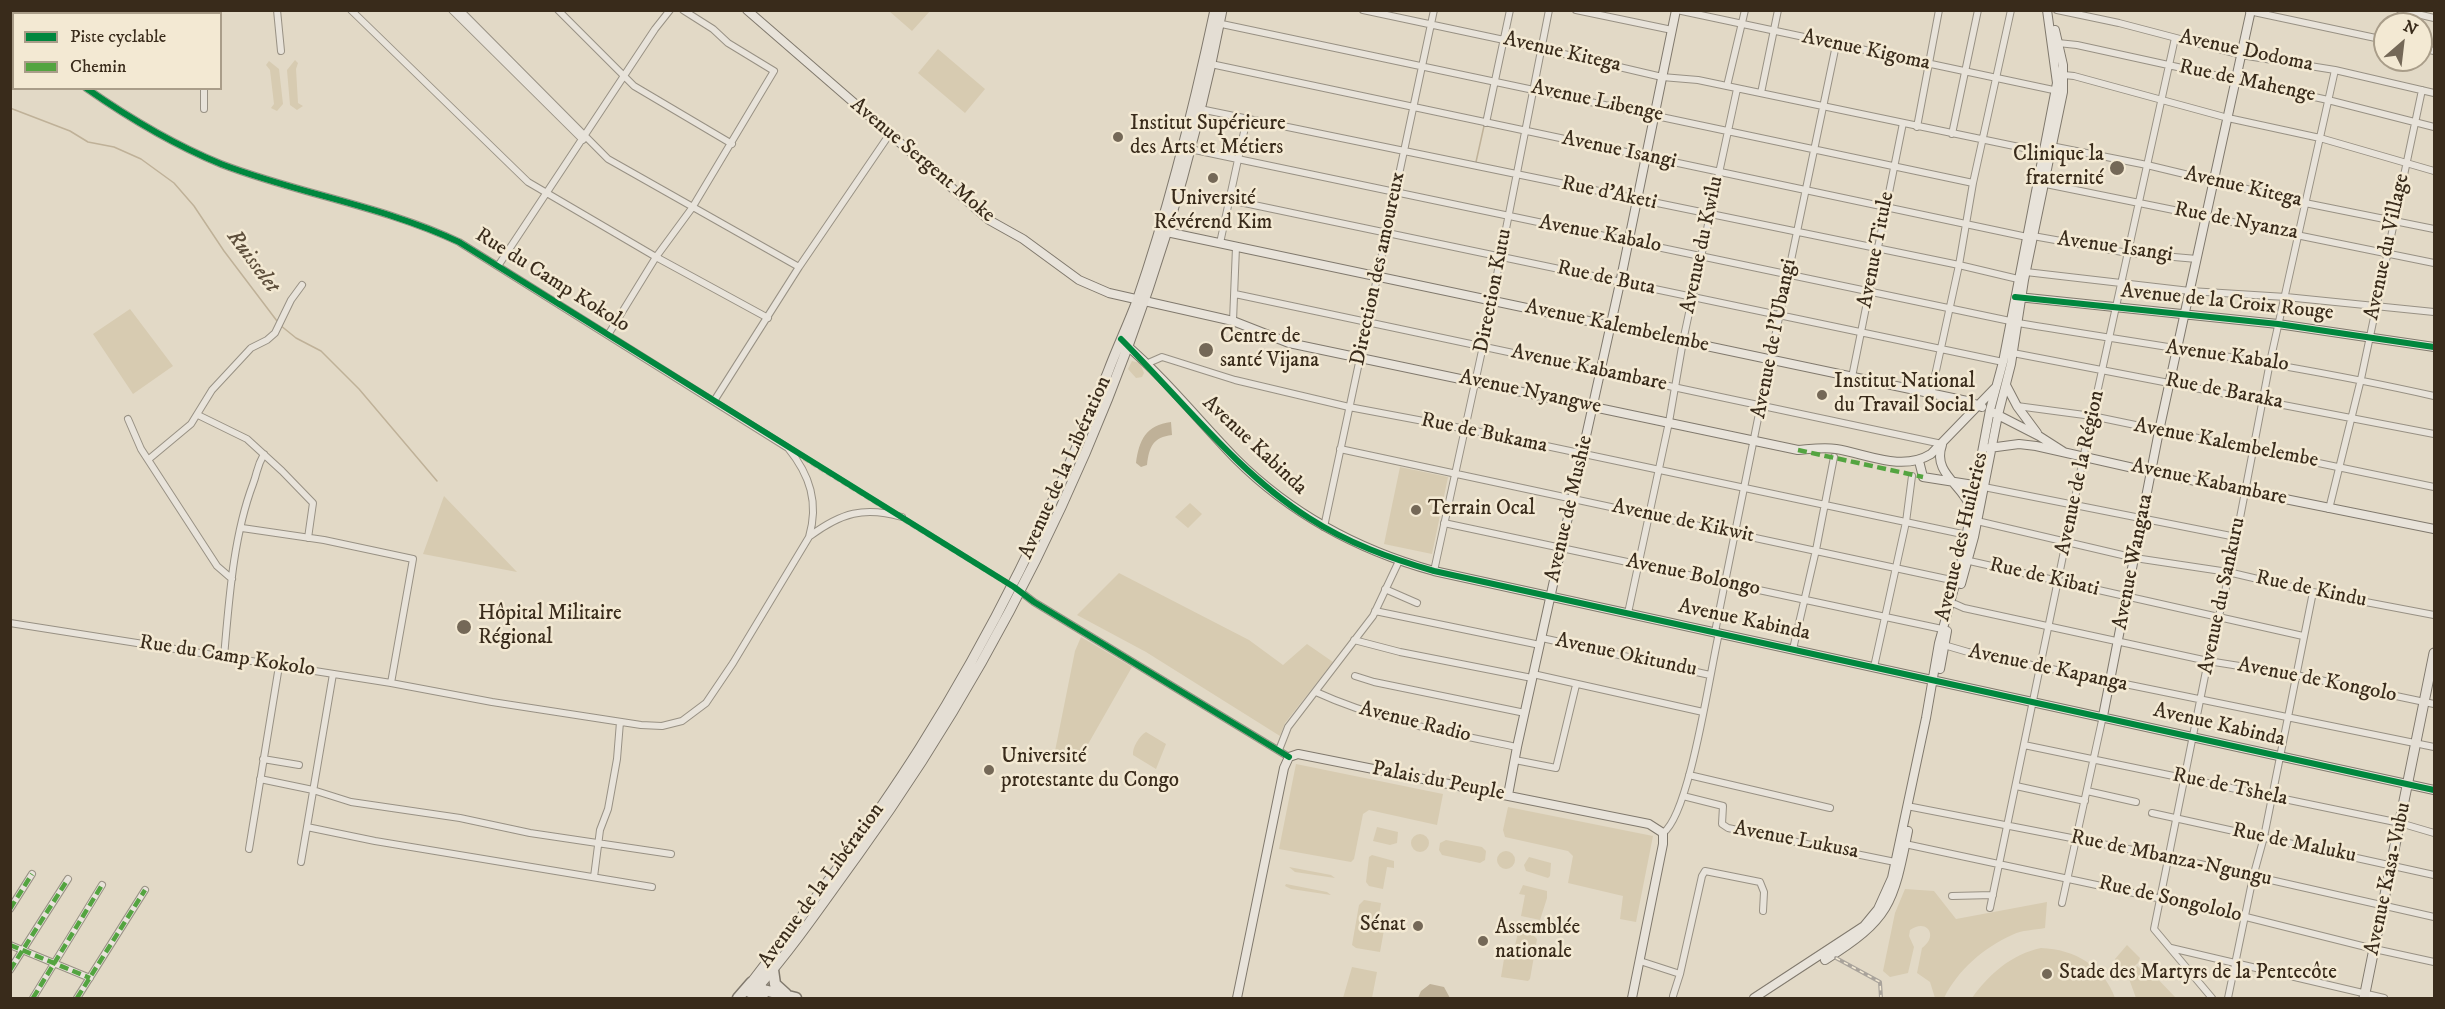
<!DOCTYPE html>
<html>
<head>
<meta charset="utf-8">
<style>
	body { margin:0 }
	#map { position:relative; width:2445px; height:1009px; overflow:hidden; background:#e2d9c6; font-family:"IM FELL DW Pica",serif }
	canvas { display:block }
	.frame { position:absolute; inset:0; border:12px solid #392b1b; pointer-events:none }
	.legend { position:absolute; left:12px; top:12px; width:210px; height:78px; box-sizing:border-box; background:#f3e9d3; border:2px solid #a99d89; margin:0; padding:8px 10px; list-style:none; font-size:18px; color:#392b1b }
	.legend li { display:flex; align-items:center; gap:12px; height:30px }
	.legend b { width:30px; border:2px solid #a99d89 }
	.north { position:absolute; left:2373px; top:12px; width:60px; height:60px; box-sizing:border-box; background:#f3e9d3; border:2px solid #a99d89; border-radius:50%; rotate:28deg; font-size:16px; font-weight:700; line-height:24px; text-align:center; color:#392b1b }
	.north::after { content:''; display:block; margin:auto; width:21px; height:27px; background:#746857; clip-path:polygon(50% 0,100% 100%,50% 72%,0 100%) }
</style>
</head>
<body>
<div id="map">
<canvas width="2445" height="1009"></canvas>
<div class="frame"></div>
<ul class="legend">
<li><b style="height:8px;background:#00873e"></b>Piste cyclable</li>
<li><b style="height:8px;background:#53a440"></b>Chemin</li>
</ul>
<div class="north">N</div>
</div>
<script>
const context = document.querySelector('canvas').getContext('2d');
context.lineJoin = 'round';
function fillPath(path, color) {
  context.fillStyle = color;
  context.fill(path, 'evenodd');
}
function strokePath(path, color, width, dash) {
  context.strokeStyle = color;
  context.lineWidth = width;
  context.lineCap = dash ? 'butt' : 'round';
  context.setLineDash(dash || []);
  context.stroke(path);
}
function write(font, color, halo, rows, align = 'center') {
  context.font = font + ' "IM FELL DW Pica",serif';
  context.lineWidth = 5;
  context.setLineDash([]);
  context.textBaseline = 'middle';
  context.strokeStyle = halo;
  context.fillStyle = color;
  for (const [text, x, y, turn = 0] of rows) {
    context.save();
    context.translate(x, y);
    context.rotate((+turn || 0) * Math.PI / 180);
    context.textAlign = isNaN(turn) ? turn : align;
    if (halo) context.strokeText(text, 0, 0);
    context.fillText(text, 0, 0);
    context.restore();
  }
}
fillPath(new Path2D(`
	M889,11h41l-18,20z
	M938,49l47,40 -20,24 -47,-40z
	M295,60l3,3 -2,6 2,34 5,3 -6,4 -7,-5 -3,-35z
	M269,61l10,8 4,35 -6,7 -6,-3 3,-4 -4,-34 -4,-5z
	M130,309l43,57 -40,28 -40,-60z
	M1132,361l8,2 4,10 -2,4 -6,1 -8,-9z
	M1400,467l48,10 -16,77 -48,-10z
	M444,496l73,76 -94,-18z
	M1190,503l12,11 -14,14 -13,-11z
	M1119,573l130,67 34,25 24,-21 26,18 -48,61 -5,13 -134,-84 -69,-37z
	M1081,637l51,30 -53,93 -3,-4 -21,-5 20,-100z
	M1146,732l20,12 -10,25 -23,-14c-1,-7 6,-19 13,-23z
	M1296,764l147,30 -6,31 -68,-15 -6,4 -9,45 -3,3 -72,-13z
	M1508,807l145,29 -17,86 -16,-3 3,-23 -55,-13 5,-27 -5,-5 -63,-14 -2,-7z
	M1377,827l21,5 -1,11 -7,2 -17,-4z
	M1411 843a9 9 0 1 1 18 0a9 9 0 1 1-18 0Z
	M1446,840l36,7 4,4 -1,9 -5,3 -38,-8 -3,-5 1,-7z
	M1497 860a9 9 0 1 1 18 0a9 9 0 1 1-18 0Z
	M1372,855l22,6v7l-7,-1 -4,22 -14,-3 -3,-4 3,-25z
	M1529,857l22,6 -1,13 -2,2 -22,-7 -2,-6z
	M1289,867l42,8 4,3 -40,-6z
	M1286,884l41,8 4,3 -40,-6 -6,-3z
	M1523,885l24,6v7l-7,22 -19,-4 4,-21 -6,-1z
	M1905,889l29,2 22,28 91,-17 -2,26c-11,2 -23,2 -33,7 -29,13 -54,35 -68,63h-9l-5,-16 -13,-9 5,-25c17,-12 5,-30 -12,-18l-1,6 5,11 -6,26 -18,4 -7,-6 12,-58z
	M1364,900l17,3 -4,25 7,2 -4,22 -24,-4 -4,-3 7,-40z
	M1518,932l15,3 4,4 -7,40 -2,2 -27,-4 4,-24 8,2z
	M2127,945l13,13 -2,5 -12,10 -11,-14z
	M2041,948c34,1 63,19 74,50h-143c17,-24 40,-44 69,-50z
	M2137,966l12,10 4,-2 23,24h-40l-8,-22z
	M1352,967l25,5 -5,26h-29z`), '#d7cbb1');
fillPath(new Path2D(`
	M1171,422l1,13c-19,2 -23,12 -25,30l-6,2 -5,-4c3,-23 10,-38 35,-41z
	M1430,984l14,3 6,11h-32l3,-7z`), '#bfb198');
strokePath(new Path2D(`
	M10,108l60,23 18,11 26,5 27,12 33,24 20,23 30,45 53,70
	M1476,162l8,-36
	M280,325l16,13 25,13 38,38 78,92`), '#bfb198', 1.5);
strokePath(new Path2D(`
	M789,448l225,139`), '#c0b6a4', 6, [6, 3]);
const street = new Path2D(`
	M125,10l2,4
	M277,10l4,41
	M351,10l177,172 128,75 112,61
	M452,10l131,130
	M460,10l148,149 191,108
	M558,10l76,76 98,58
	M1363,10l141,30 158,37 36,3 345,72
	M1576,10l96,20
	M1677,10l381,81
	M2057,10l62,13 122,32 94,15 99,23
	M2400,10l34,8
	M2249,11l136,29
	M29,14l2,-4
	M1217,23l756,160
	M10,41l4,-5
	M2058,43l19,2 251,55 106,27
	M2421,48l13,3
	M10,60l4,-1
	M1211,64l816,173
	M2064,75l10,1 154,42 92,20 114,33
	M1727,86l18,-76
	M1761,93l17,-83
	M204,109v-21
	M1200,109l759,156 59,14
	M1486,123l24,-113
	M1917,127l22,-117
	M1952,134l26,-124
	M2051,146l96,19 158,38 129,26
	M1190,149l820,172
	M2041,183l393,80
	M1230,200l773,162
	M2033,236l95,17 69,6
	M1220,243l27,-125
	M498,266l157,-237 15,-19
	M2026,272l164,19 96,6 148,15
	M1235,294l707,150
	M1233,321l3,-74
	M2018,323c139,23 279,42 416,73
	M608,335l48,-78 36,-49 82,-137 -46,-28 -15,-14 -30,-19
	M2013,353l421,81
	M1146,364l16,-7 73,23 114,27 117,22 501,106
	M1852,377l51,-254
	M1931,394l28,-129 14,-82 38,-173
	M714,401l85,-134 90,-132
	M2017,406l75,10 342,71
	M198,415l49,24 35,32 31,32 -5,35
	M128,419l13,30 76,117 15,13
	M1340,449l616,132
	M149,459l42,-35 21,-34 39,-42 16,-8 8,-7 16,-33 11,-15
	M1984,487l252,50
	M2329,509l32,-130 61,-289
	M1977,521l158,37 93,14 85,20 121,23
	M1444,523l498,106
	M1324,527l110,-517
	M242,528l82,12 89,19 -22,124
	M810,536c31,-23 54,-30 92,-19
	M1965,560l338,76
	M1434,571l49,-225 66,-336
	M1017,589l17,13 255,155
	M1385,589l32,14
	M1955,604l9,4 244,53 88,14 138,29
	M1375,611l165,34
	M1628,613l41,-191 14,-81 54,-252
	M10,623l381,60 101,19 149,23 21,1 20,-5 24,-18 27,-40 76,-126c10,-34 1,-62 -21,-89l-329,-206c-76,-36 -160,-48 -238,-78 -49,-20 -92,-46 -135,-76
	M1715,632c39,-196 79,-391 121,-587
	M1542,638l168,37
	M1354,640l46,12 132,26
	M1944,645l24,7 466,95
	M1793,649l23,-99 18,-93
	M224,657c5,-56 9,-120 29,-173 5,-13 3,-16 11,-30
	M1874,667l32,-145 6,-46
	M1533,674l170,38
	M1355,676l19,6 151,31
	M1316,692c63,29 133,41 201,55
	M2024,745l376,78 34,10
	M1279,750l9,-23 85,-111 26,-55
	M263,759l36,6
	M1515,760l41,8 20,-83
	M1689,775l141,33
	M260,779l53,11 38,12 109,16 70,15 141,21
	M2016,786l69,15
	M2087,791l49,11
	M1683,796l40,10 -1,18 6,4 167,34
	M1907,806l262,51 265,60
	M2152,813l282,62
	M307,827l68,14 277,46
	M1663,833c27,-19 47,-162 56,-200
	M1905,844l341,73 124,31 64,14
	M249,849l30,-183
	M301,862l32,-188
	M594,877l6,-47 8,-21 9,-50 3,-37
	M1952,896l41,-1
	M2062,903l41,-187
	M1990,908l102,-492 83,-378
	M10,909l22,-35
	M10,945l80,33
	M2171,948l213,50
	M1640,961l40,13
	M10,970l58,-91
	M1673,996l7,-22 22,-98 3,-5 55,11 4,10 -1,19
	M33,998l69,-113
	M77,998l68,-108
	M2212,998l-58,-69 54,-268 21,-86 41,-213 65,-292
	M2228,998l25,-121 11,-40 49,-245`);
const secondary = new Path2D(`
	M747,10l242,210 34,19 56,41 30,13 124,28 56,22 509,107c13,-1 26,-3 38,-1 31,5 66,23 95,5l64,-66
	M1162,231l805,170 15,6
	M2018,297l260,27 156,23
	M1124,343c41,35 75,78 112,116 56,56 122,91 198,112l1000,219
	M2006,385l11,21 20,27
	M1994,413l45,23 25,16
	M1942,445c-10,28 20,39 29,63
	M1989,448l30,-4 17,2 115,26 283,57
	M1919,461l4,16 57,9
	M1961,584l13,-47 24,-122 13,-51 13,-84 39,-188v-27l-8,-35
	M1940,669l7,-38
	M2103,716l56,-285 92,-421
	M1508,795l9,-48 103,-464 56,-273
	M1825,960c65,-41 68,-55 83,-129
	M1237,998l47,-230 5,-11 9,-3 351,70 14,9v11l-31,154
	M1754,998l110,-72 14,-17 14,-31 34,-160 13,-75 23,-84 28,-149 13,-48 54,-279 -10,-73`);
const primary = new Path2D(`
	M751,983c59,-77 117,-153 169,-235 75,-119 136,-245 188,-376 9,-24 20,-47 29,-71 33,-95 57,-193 78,-291
	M758,987c36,-41 67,-87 99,-131 180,-248 307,-545 365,-846
	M2364,998l70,-345`);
const highway = new Path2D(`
	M773,970l2,14 11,10
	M745,990l18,8
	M738,998l13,-15 13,7 32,8`);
strokePath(street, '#989184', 8);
strokePath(secondary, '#80796d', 10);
strokePath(primary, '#80796d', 11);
strokePath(highway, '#80796d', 13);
strokePath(street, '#e8e3da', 6);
strokePath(secondary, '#e8e3da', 8);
strokePath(primary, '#e4ded4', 9);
strokePath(highway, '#e4ded4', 10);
const rail = new Path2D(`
	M1836,958l44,24 1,16`);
strokePath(rail, '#a9a39b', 4);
strokePath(rail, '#f3e9d3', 1.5, [4.5]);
strokePath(new Path2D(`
	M1798,450l125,27
	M10,909l22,-35
	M10,945l80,33
	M10,970l58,-91
	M33,998l69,-113
	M77,998l68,-108`), '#53a440', 4.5, [9, 4.5]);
strokePath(new Path2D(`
	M86,88c43,30 86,56 135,76 78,30 162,42 238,78l555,345 20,15 255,155
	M2015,297l263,27 156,23
	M1121,339c59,59 118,135 188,179 39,25 80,40 125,53l1000,219`), '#00873e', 6);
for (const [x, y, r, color] of [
	[1118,137,6,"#746857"],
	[2117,168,8,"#746857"],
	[1213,178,6,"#746857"],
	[1206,350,8,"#746857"],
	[1822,395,6,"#746857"],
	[1416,510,6,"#746857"],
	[464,627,8,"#746857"],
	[989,770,6,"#746857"],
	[1418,926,6,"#746857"],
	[1483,941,6,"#746857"],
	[2047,974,6,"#746857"]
]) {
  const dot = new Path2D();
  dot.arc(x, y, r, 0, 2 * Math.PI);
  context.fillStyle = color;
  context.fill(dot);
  strokePath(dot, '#f3e9d3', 2);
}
write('21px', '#392b1b', '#f3e9d3', [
	["Avenue Kigoma",1866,51,12],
	["Avenue Dodoma",2246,52,12],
	["Avenue Kitega",1562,53,13],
	["Rue de Mahenge",2247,82,12],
	["Avenue Libenge",1597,102,12],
	["Avenue Isangi",1619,151,12],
	["Avenue Sergent Moke",922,161,40],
	["Avenue Kitega",2243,188,13],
	["Rue d'Aketi",1609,194,12],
	["Rue de Nyanza",2236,222,11],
	["Avenue Kabalo",1600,235,11],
	["Avenue du Kwilu",1703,245,-78],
	["Avenue du Village",2388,247,-78],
	["Avenue Isangi",2115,248,8],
	["Avenue Titule",1877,250,-79],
	["Direction des amoureux",1379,269,-78],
	["Rue de Buta",1606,279,12],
	["Rue du Camp Kokolo",552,281,32],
	["Direction Kutu",1494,291,-79],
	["Avenue de la Croix Rouge",2227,303,6],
	["Avenue Kalembelembe",1617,327,12],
	["Avenue de l'Ubangi",1775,339,-79],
	["Avenue Kabalo",2227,357,8],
	["Avenue Kabambare",1589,369,12],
	["Rue de Baraka",2224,392,11],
	["Avenue Nyangwe",1530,393,12],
	["Rue de Bukama",1484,434,12],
	["Avenue Kalembelembe",2226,444,11],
	["Avenue Kabinda",1254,446,43],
	["Avenue de la Libération",1066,468,-66],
	["Avenue de la Région",2081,473,-78],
	["Avenue Kabambare",2209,483,12],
	["Avenue de Mushie",1570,509,-77],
	["Avenue de Kikwit",1683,522,12],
	["Avenue des Huileries",1963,537,-77],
	["Avenue Wangata",2134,562,-79],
	["Avenue Bolongo",1693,576,12],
	["Rue de Kibati",2044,578,13],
	["Rue de Kindu",2311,590,12],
	["Avenue du Sankuru",2223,596,-78],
	["Avenue Kabinda",1744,621,12],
	["Avenue Okitundu",1626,656,12],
	["Rue du Camp Kokolo",227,657,9],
	["Avenue de Kapanga",2048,669,12],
	["Avenue de Kongolo",2317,681,11],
	["Avenue Radio",1415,723,14],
	["Avenue Kabinda",2219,726,13],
	["Palais du Peuple",1438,782,11],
	["Rue de Tshela",2230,788,12],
	["Avenue Lukusa",1796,841,11],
	["Rue de Maluku",2294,844,12],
	["Rue de Mbanza-Ngungu",2171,859,12],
	["Avenue Kasa-Vubu",2389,879,-78],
	["Avenue de la Libération",822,886,-54],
	["Rue de Songololo",2170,900,13]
]);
write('21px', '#392b1b', '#f3e9d3', [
	["Institut Supérieure",1130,125],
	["des Arts et Métiers",1130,149],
	["Clinique la",2104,156,"right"],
	["fraternité",2104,180,"right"],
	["Université",1213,200,"center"],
	["Révérend Kim",1213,224,"center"],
	["Centre de",1220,338],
	["santé Vijana",1220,362],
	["Institut National",1834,383],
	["du Travail Social",1834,407],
	["Terrain Ocal",1428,510],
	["Hôpital Militaire",478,615],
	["Régional",478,639],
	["Université",1001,758],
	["protestante du Congo",1001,782],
	["Sénat",1406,926,"right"],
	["Assemblée",1495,929],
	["nationale",1495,953],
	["Stade des Martyrs de la Pentecôte",2059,974]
], 'left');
write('italic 22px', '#5d4e3b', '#f3e9d3', [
	["Ruisselet",252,262,53]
]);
</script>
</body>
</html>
